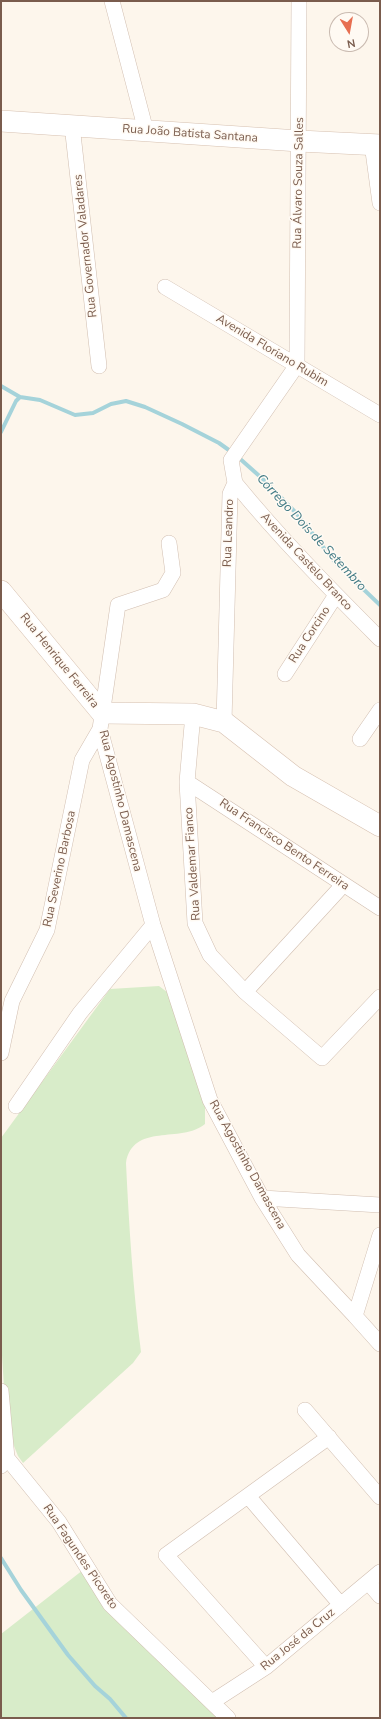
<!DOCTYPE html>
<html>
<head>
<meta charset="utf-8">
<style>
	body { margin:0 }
	#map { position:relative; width:381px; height:1719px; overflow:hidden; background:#fdf6ec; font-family:"Nunito Sans",sans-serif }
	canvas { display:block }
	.frame { position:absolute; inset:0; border:2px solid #7a5c4d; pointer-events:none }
	.north { position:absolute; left:329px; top:12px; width:40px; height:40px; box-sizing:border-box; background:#fffaf3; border:1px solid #cabbb1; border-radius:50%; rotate:169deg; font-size:11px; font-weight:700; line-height:16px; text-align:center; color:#7a5c4d }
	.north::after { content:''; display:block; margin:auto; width:14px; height:18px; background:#e76f51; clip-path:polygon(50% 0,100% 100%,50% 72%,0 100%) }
</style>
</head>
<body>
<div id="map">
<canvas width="381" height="1719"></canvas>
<div class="frame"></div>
<div class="north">N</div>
</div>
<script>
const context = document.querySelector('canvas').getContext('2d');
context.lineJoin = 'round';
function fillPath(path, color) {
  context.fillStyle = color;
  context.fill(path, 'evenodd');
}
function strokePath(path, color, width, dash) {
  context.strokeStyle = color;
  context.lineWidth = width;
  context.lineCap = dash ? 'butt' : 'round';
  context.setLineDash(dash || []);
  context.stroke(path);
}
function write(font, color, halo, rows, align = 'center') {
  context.font = font + ' "Nunito Sans",sans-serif';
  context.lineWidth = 3;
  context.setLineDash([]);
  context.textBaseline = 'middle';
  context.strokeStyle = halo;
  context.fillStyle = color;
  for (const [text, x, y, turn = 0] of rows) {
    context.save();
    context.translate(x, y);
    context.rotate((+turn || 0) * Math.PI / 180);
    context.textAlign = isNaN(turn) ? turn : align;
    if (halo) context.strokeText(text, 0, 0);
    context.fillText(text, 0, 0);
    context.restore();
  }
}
fillPath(new Path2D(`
	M159,986l8,6 38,112v20c-24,20 -72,-2 -79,39 3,63 7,126 15,189l-8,11 -110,100 -5,-7 -8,-20 -4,-16 -5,-81v-201l109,-149z
	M83,1570l141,148h-223v-84z`), '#d8ecc9');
strokePath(new Path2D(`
	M1,386l19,11 20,3 35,15 18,-2 18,-9 15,-3 19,6 37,17 37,19 14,10
	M1,432l15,-31 4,-4
	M238,457l27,24 32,33 38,48 45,43
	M1,1558l20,32 47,65 27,31 15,13 16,19`), '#a5d3da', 4);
const street = new Path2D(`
	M112,1l34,130
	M72,125l27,241
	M372,144l8,59
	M165,287l215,128
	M235,483c45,55 95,106 145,156
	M169,543l4,30 -10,17 -45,15 -18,124 53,196 57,175 52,98 36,57 57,61
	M285,674l51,-79
	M193,714l-6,68 8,141 15,32 35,37 77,66 58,-61
	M224,722l6,-228 5,-11 -4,-23 66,-95 2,-364
	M360,739l20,-29
	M187,782l193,126
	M245,992l98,-107
	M1,1053l11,-52 35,-71 35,-170 18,-31
	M16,1106l64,-93 73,-88
	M262,1198l118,7
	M380,1235l-25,81 25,28
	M1,1391l6,67 -6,8
	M305,1410l75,87
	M7,1458l52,64 51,82 118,114
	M248,1496l93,109
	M368,1582l12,14
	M266,1667l-100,-112 163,-118
	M212,1702l54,-35 114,-95`);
const secondary = new Path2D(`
	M1,121l298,20 81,4
	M1,591l101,122 91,1 31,8 69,54 87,50`);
strokePath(street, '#d1beb0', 16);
strokePath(secondary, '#d6c0b0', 22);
strokePath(street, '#fff', 15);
strokePath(secondary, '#fff', 21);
write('12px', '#7a5c4d', '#fffaf3', [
	["Rua João Batista Santana",190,134,4],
	["Rua Álvaro Souza Salles",299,183,-89],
	["Rua Governador Valadares",86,246,-96],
	["Avenida Floriano Rubim",272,351,31],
	["Rua Leandro",229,533,-88],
	["Avenida Castelo Branco",306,562,47],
	["Rua Corcino",310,635,-57],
	["Rua Henrique Ferreira",59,661,51],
	["Rua Agostinho Damascena",120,801,76],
	["Rua Francisco Bento Ferreira",284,845,34],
	["Rua Valdemar Fianco",193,864,-94],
	["Rua Severino Barbosa",60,869,-78],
	["Rua Agostinho Damascena",247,1165,61],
	["Rua Fagundes Picoreto",80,1557,56],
	["Rua José da Cruz",298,1640,-39]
]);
write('italic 13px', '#437c86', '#fffaf3', [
	["Córrego Dois de Setembro",311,533,47]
]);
</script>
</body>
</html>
